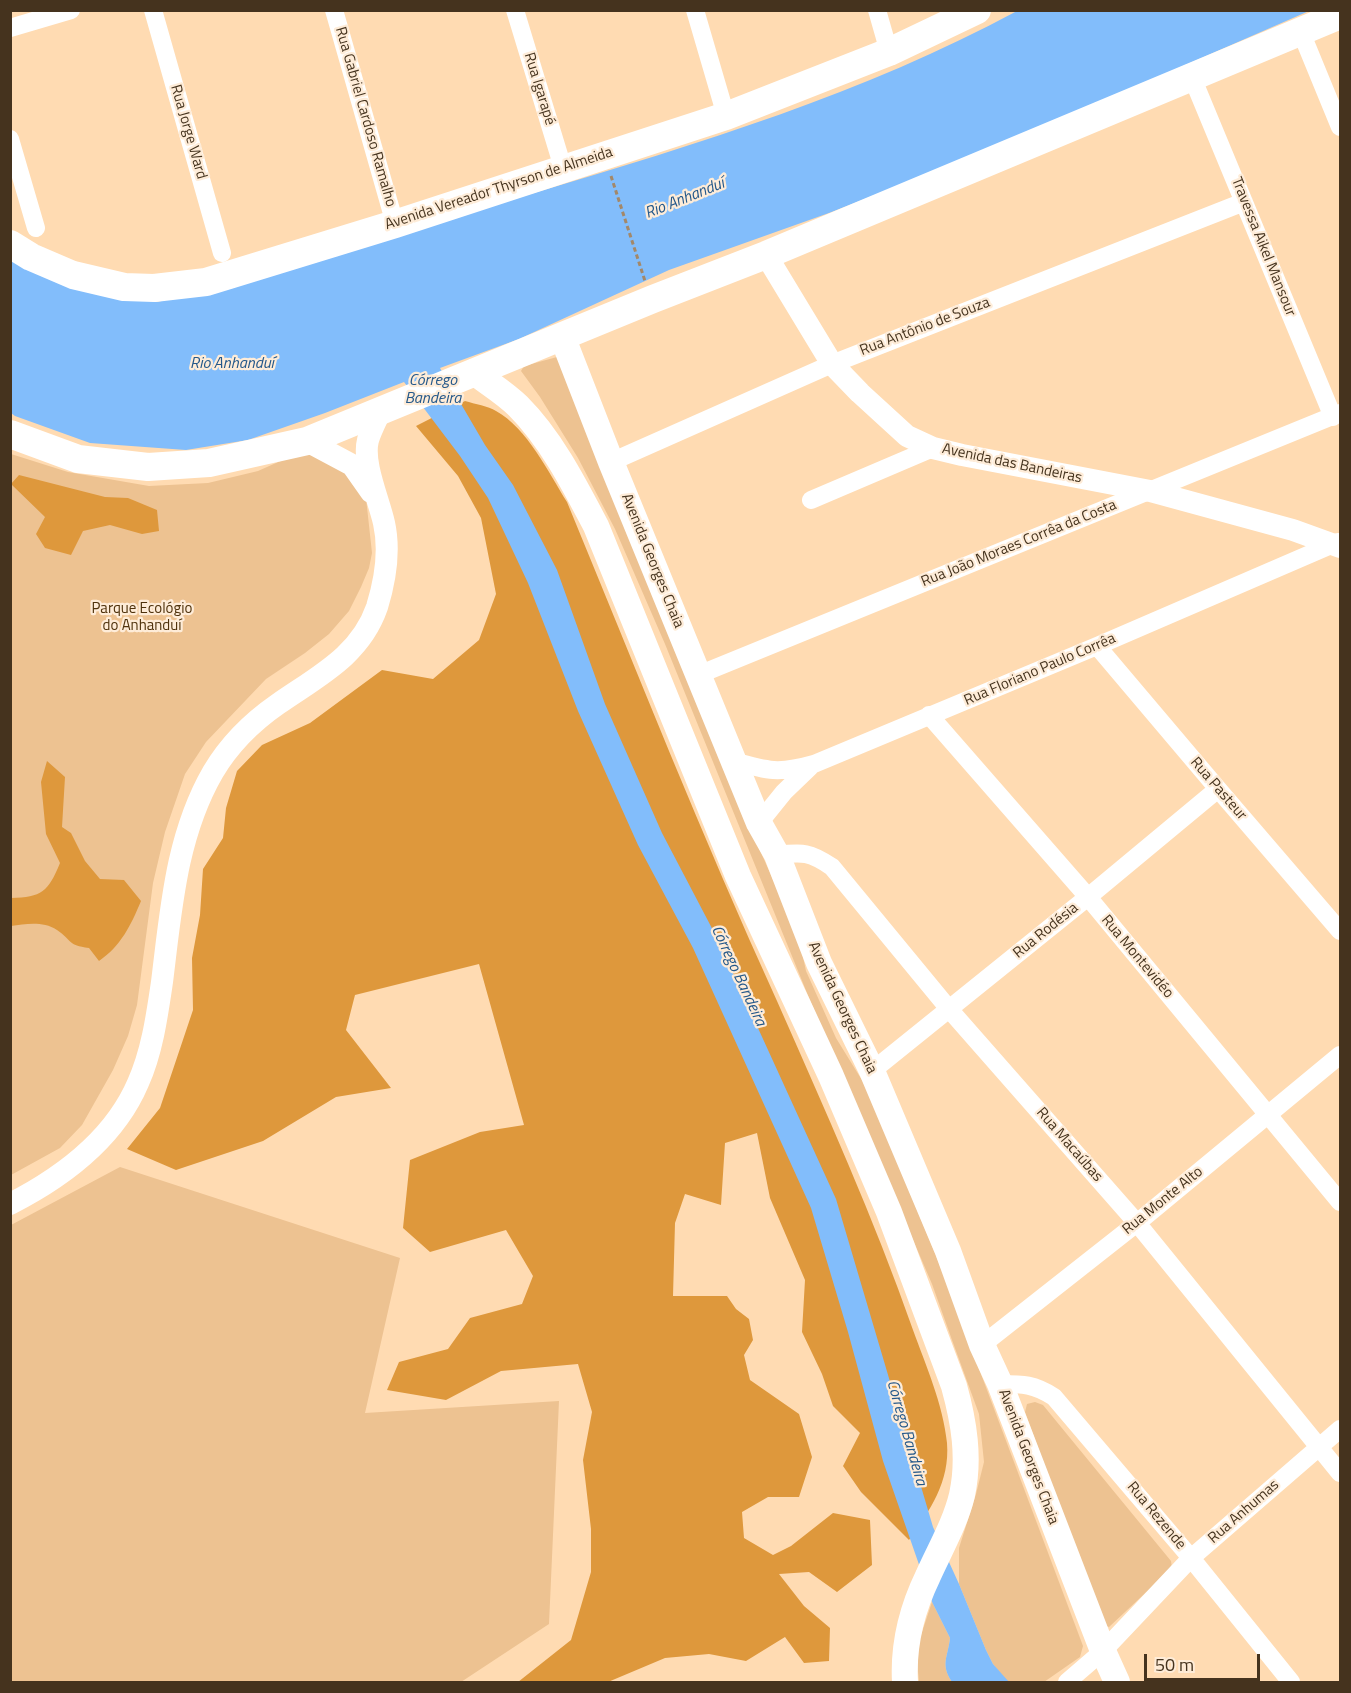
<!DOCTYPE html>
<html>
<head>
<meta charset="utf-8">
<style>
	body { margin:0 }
	#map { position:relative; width:1351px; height:1693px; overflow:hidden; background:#ffdbb2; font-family:"Titillium Web",sans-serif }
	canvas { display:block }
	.frame { position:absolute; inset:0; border:12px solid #45331e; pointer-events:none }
	.scale { position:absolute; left:1144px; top:1654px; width:116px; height:27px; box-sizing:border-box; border:3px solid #45331e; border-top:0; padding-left:8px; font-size:18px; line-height:21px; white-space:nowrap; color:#45331e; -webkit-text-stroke:4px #feecd8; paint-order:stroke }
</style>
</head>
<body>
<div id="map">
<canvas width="1351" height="1693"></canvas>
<div class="frame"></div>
<div class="scale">50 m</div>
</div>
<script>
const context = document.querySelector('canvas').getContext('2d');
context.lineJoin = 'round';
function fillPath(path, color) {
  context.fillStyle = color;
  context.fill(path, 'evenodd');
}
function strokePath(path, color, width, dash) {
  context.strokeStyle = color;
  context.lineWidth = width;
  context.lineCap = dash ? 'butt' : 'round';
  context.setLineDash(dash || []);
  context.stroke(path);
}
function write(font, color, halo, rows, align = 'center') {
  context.font = font + ' "Titillium Web",sans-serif';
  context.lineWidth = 4.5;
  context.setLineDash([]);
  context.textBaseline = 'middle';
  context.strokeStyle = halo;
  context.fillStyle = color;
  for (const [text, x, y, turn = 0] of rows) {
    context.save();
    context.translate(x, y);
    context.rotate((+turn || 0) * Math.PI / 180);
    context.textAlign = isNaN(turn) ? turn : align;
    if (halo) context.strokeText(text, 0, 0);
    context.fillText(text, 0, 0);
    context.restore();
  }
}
fillPath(new Path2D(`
	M557,357l197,480 45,101 7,33 30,67 32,52 77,188 138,368 -3,11 -36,25h-37l-14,-18 -7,-14 -27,-66v-36l17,-54 8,-32 -5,-48 -27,-74 -20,-56 -125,-291 -142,-349 -50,-115 -37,-71 -38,-61 -19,-26 3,-5z
	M303,451l40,17 23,30 6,55 -3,15 -8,19 -12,24 -20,23 -24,19 -39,26 -60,63 -21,32 -20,58 -12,51 -16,122 -9,31 -15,34 -31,55 -22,23 -49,27v-721l57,18 81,14 59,-3 50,-12z
	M120,1167l280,91 -35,155 194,-12 -10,223 -88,58h-450v-457z
	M1035,1402l8,3 128,156 1,7 -63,59 -6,-2 -78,-213 2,-8z
	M932,1602l18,36c-2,19 -10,26 2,44h-33l-3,-32z`), '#edc291');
fillPath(new Path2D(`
	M465,401c10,3 23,5 31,10 31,17 53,62 71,91 69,167 135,335 210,499 48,109 97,217 136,329 13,36 30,74 34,113 3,39 -17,67 -38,97l-48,-48 -18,-26 17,-33 -27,-27 -11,-32 -20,-42 3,-52 -35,-82 -13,-65 -32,10 -4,62 -36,-11 -10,29 -2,73h54l9,13 13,10 4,21 -9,15 6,25 49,34 13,43 -13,40h-31l-26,15 2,26 29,17 18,-9 42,-33 37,7 2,45 -35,27 -28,-20 -30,2 25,32 26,22 -1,33 -25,2 -19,-26 -39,24 -37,-7 -44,4 -57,24h-90l53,-42 20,-68v-43l-8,-69 9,-48 -14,-48 -77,7 -55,29 -59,-10 12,-28 49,-13 22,-31 52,-14 11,-28 -27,-46 -76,22 -27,-24 7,-68 70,-28 44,-7 -45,-161 -124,31 -9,35 45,58 -55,9 -73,44 -87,29 -49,-21 33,-41 33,-98 -1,-52 8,-43 3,-46 20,-31 3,-30 11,-37 25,-26 48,-22 72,-53 51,9 46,-39 17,-46 -15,-76 -23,-42 -42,-50z
	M19,475l86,22 23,1 29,12 2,21 -17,3 -32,-9 -27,6 -12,24 -26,-7 -9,-14 9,-17 -34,-33z
	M47,761l18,16 -3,50 9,6 14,28 15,18 24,1 17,21c-10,24 -20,45 -42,60l-10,-13c-22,-3 -16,-7 -32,-18 -14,-9 -31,-6 -46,-4v-28c31,-1 37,-6 49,-35l-14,-29 -5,-52z`), '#de983c');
fillPath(new Path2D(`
	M1017,11h292l-307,134 -173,68 -160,57 -150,69 -79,29 45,77 28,40 44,85 48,134 57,129 54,103 120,263 97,328 26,57 27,66 7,14 16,18h-57c-12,-18 -4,-25 -2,-44l-18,-36 -49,-141 -35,-129 -37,-124 -118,-260 -55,-103 -60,-134 -50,-128 -40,-85 -28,-42 -56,-74 -79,31 -77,27 -62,10 -96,-7 -75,-27 -4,-3v-157l60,32 86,14 77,-18c100,-30 200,-61 300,-91 164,-49 331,-100 483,-182z`), '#82bdfb');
strokePath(new Path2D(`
	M611,176l34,105`), '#a38869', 3, [4.5, 3]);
strokePath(new Path2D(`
	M153,10l69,243
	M334,10l61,214
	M515,10l48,158
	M695,10l31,106
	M877,10l12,42
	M10,28l61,-18
	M1301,32l39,95
	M1192,77l141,340
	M10,139l26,89
	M611,462l221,-98 412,-162
	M811,500l122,-52
	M1097,646l121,143 122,142
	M698,675l642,-262
	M929,715l159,182 252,305
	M733,761c35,10 46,13 81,3l283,-118 241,-104
	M759,823l25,-31 26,-25
	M777,855c26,-3 33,-3 55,12l117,142 188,214 203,250
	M872,1071l216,-174 130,-108
	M982,1345l155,-122 203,-168
	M1000,1384c23,0 34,0 54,13l137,161 100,124
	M1067,1682l36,-31 88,-93 149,-129`), '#fff', 18);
strokePath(new Path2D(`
	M766,255l66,109 28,29 47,43 26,12 29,7 188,36 143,39 47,17
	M307,441l45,24 19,27
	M10,1204c53,-27 104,-65 128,-121 14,-31 19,-67 24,-101 9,-72 14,-146 51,-210 16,-27 39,-50 65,-68 40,-28 82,-48 99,-97 8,-26 13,-57 7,-84 -5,-23 -22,-60 -16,-83 3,-10 9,-21 13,-30`), '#fff', 22);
strokePath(new Path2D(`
	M562,336l49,126 148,361 18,32 42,108 53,108 76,180 34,94 18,39 103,267 14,31
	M474,372c14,11 31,21 44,34 33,33 56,78 78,120l142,350 93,200 58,136 65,174c10,36 16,72 8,109 -7,29 -22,54 -34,81 -16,33 -25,70 -23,106`), '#fff', 26);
strokePath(new Path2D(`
	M10,244l21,13 42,18 51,12 30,1 52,-6 189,-58 331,-108 163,-64 88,-42
	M10,434l68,25 70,8 61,-4 98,-22 346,-142 113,-44 574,-240`), '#fff', 28);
write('15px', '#45331e', '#feecd8', [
	["Rua Igarapé",539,89,73],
	["Rua Gabriel Cardoso Ramalho",365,117,74],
	["Rua Jorge Ward",188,132,74],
	["Avenida Vereador Thyrson de Almeida",499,189,-18],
	["Travessa Aikel Mansour",1263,247,68],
	["Rua Antônio de Souza",925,327,-21],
	["Avenida das Bandeiras",1012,464,12],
	["Rua João Moraes Corrêa da Costa",1019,544,-22],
	["Avenida Georges Chaia",652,561,68],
	["Rua Floriano Paulo Corrêa",1040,670,-23],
	["Rua Pasteur",1218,789,49],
	["Rua Rodésia",1046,931,-39],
	["Rua Montevidéo",1137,957,50],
	["Avenida Georges Chaia",842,1008,65],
	["Rua Macaúbas",1069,1145,49],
	["Rua Monte Alto",1163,1201,-39],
	["Avenida Georges Chaia",1028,1457,69],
	["Rua Anhumas",1244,1512,-41],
	["Rua Rezende",1156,1516,50]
]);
write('15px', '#4f320c', '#feecd8', [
	["Parque Ecológio",142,609],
	["do Anhanduí",142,626]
]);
write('italic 16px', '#24588a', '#feecd8', [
	["Rio Anhanduí",685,199,-22],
	["Rio Anhanduí",232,364],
	["Córrego",433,381],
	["Bandeira",433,399],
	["Córrego Bandeira",738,976,65],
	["Córrego Bandeira",906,1433,74]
]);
</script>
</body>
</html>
